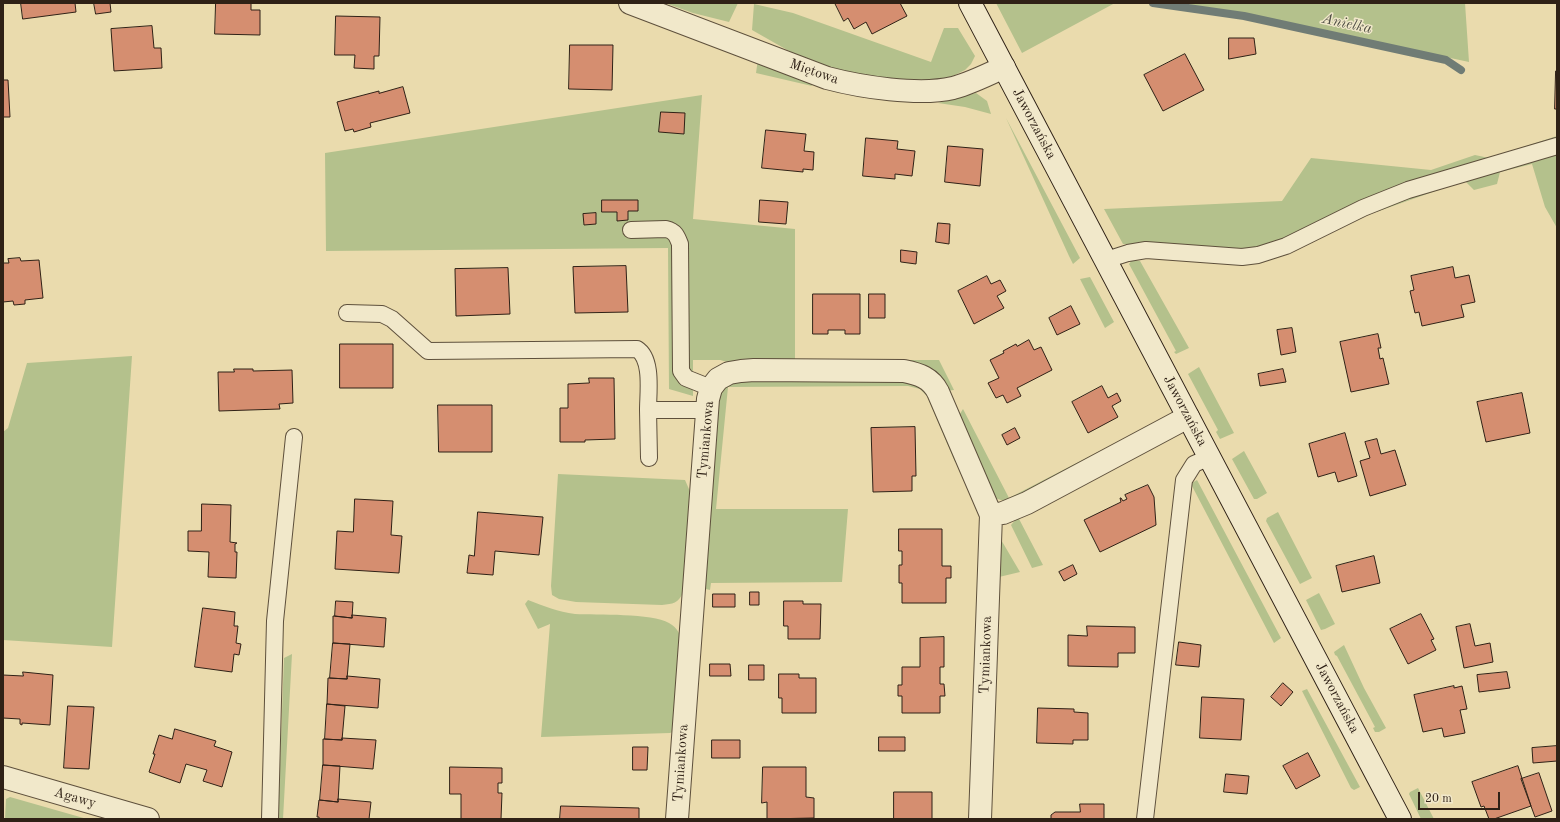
<!DOCTYPE html>
<html>
<head>
<meta charset="utf-8">
<style>
	body { margin:0 }
	#map { position:relative; width:1560px; height:822px; overflow:hidden; background:#eadbad; font-family:"Old Standard TT",serif }
	canvas { display:block }
	.frame { position:absolute; inset:0; border:4px solid #2f2116; pointer-events:none }
	.scale { position:absolute; left:1418px; top:792px; width:82px; height:18px; box-sizing:border-box; border:2px solid #2f2116; border-top:0; padding-left:5px; font-size:12px; line-height:14px; white-space:nowrap; color:#2f2116; -webkit-text-stroke:3px #f1e8ca; paint-order:stroke }
</style>
</head>
<body>
<div id="map">
<canvas width="1560" height="822"></canvas>
<div class="frame"></div>
<div class="scale">20 m</div>
</div>
<script>
const context = document.querySelector('canvas').getContext('2d');
context.lineJoin = 'round';
function fillPath(path, color) {
  context.fillStyle = color;
  context.fill(path, 'evenodd');
}
function strokePath(path, color, width, dash) {
  context.strokeStyle = color;
  context.lineWidth = width;
  context.lineCap = dash ? 'butt' : 'round';
  context.setLineDash(dash || []);
  context.stroke(path);
}
function write(font, color, halo, rows, align = 'center') {
  context.font = font + ' "Old Standard TT",serif';
  context.lineWidth = 3;
  context.setLineDash([]);
  context.textBaseline = 'middle';
  context.strokeStyle = halo;
  context.fillStyle = color;
  for (const [text, x, y, turn = 0] of rows) {
    context.save();
    context.translate(x, y);
    context.rotate((+turn || 0) * Math.PI / 180);
    context.textAlign = isNaN(turn) ? turn : align;
    if (halo) context.strokeText(text, 0, 0);
    context.fillText(text, 0, 0);
    context.restore();
  }
}
fillPath(new Path2D(`
	M665,3h73l-9,19 -36,-9z
	M996,3h119l-93,50z
	M1180,3h285l4,59 -186,-40z
	M754,4l39,9 138,49 13,-34h14l17,28 -4,8 -6,6 -16,8 -28,3 -74,-6 -44,-16 -51,-29z
	M758,59l51,21 3,6 -56,-13z
	M976,93l11,8 4,13 -26,-7 -27,-4z
	M702,95l-9,124 102,10v131l-64,3 -11,-3h-27v36l-24,-7 -1,-141 -342,3 -1,-98z
	M1006,118l74,140 -7,6 -4,-8z
	M1557,136v3l-272,101 -33,9 -129,-5 -19,-35 178,-8 29,-43 120,12 44,-15 14,3z
	M1557,152v76l-12,-21 -13,-43 -32,8 -3,12 -23,6 -9,-9z
	M1438,186l6,2 -68,24 1,-3z
	M1132,260l8,1 49,87 -13,6 -2,-2 2,-1 -47,-87z
	M1090,277l24,45 -9,6 -25,-49z
	M132,356l-20,291 -109,-7v-208l5,-4 19,-65z
	M887,360h52l15,30 -9,1z
	M1199,367l35,66 -14,6 -4,-7 2,-2 -30,-56z
	M904,380l23,10 33,70 -5,2 -28,-66 -7,-7 -12,-3 -180,1 -12,122h132l-6,73 -131,1 -1,7 -4,-1 -2,-4 14,-187 6,-12 13,-5z
	M963,409l46,89 141,-73 -133,74c-9,2 -15,3 -23,-2l-36,-80z
	M1244,451l23,42 -10,6h-3l-22,-40z
	M558,474l127,6 7,16 -9,97c-5,10 -10,11 -21,12l-86,-3 -17,-3 -7,-4 -1,-9z
	M1197,480l84,158 -7,5 -82,-157v-3z
	M1278,512l34,66 -12,6 -34,-63 1,-3z
	M1018,517l25,48 -11,3 -21,-43z
	M1000,538l20,34 -21,5z
	M1319,593l16,31 -10,5 -4,1 -15,-30z
	M528,600c16,6 30,12 47,14 22,1 77,-1 94,9 9,5 11,11 13,20l-7,88 -5,2 -129,4 9,-113 -12,5 -13,-25z
	M1344,645l20,43 22,40 -7,4h-4l-2,-4 2,-1 -38,-71 -2,-1 -1,-3z
	M292,654l-9,165h-5l6,-161z
	M1307,689l53,98 -6,3 -3,-2 -49,-97z
	M1418,788l16,31h-13l-12,-25 1,-2z
	M10,797l77,22h-82l1,-20z`), '#b4c18c');
strokePath(new Path2D(`
	M1153,3l91,13 202,44 15,10`), '#707c75', 8);
const building = new Path2D(`
	M21,3h54l1,9 -53,7z
	M94,3h16l1,9 -15,2z
	M216,3h35v7h9v25l-45,-1z
	M835,3h65l7,13 -35,18 -6,-12 -12,7 -6,-11 -4,3z
	M336,16l44,1 -1,39h-5v13l-20,-1 1,-13h-20z
	M152,26l2,22h7l1,20 -48,3 -3,-42z
	M1229,38h25l2,16 -27,5z
	M570,45h43l-1,45 -43,-1z
	M1185,54l19,36 -41,21 -19,-36z
	M1556,71h1v38h-2z
	M3,80h5l2,37h-7z
	M403,87l7,26 -40,10 1,4 -17,5 -1,-3 -8,2 -8,-29 42,-11v2z
	M661,112l24,1 -1,21 -25,-2z
	M766,130l40,4 -2,17 10,1 -1,18 -10,-1v3l-41,-4z
	M866,138l32,3 -1,8 18,2 -3,25 -17,-2v5l-32,-3z
	M948,146l35,3 -3,37 -35,-4z
	M602,200h36v11h-10v9l-11,1v-9h-15z
	M760,200l28,2 -2,22 -27,-2z
	M596,213v11l-12,1 -1,-11z
	M938,223l12,1 -1,20 -13,-2z
	M901,250l16,2 -1,12 -15,-2z
	M20,258l1,3 18,-1 4,38 -18,2v4l-11,1 -1,-4 -10,1v-39h6l-1,-4z
	M626,266l2,46 -53,1 -2,-46z
	M1453,267l2,11 14,-3 6,27 -14,3 3,12 -42,9 -3,-14 -4,1 -5,-22 4,-1 -3,-14z
	M508,268l2,46 -54,2 -1,-47z
	M987,276l4,8 9,-4 6,11 -9,5 7,12 -30,16 -16,-33z
	M813,294h47v40h-15v-4h-17v4h-15z
	M869,294h16v24h-16z
	M1071,306l9,18 -23,11 -8,-17z
	M1292,328l4,24 -15,3 -4,-25z
	M1378,334l3,14h-3l2,11 3,-1 6,26 -38,8 -11,-50z
	M1029,340l5,10 7,-3 11,23 -35,18 4,8 -14,7 -4,-8 -7,3 -8,-15 11,-5 -9,-18 14,-7 -1,-2 13,-7 1,2z
	M340,344h53v44h-53z
	M234,369h19v2l39,-1 1,33 -14,1 1,5 -61,2 -1,-39h16z
	M1283,369l3,13 -26,4 -2,-12z
	M589,378h25l1,61 -30,1v2h-25v-34h8v-24l21,-1z
	M1102,386l6,12 9,-5 4,8 -9,5 6,11 -30,16 -16,-31z
	M1522,393l8,40 -44,9 -9,-40z
	M438,405h54v47h-53z
	M915,427l1,49h-4v15l-39,1 -2,-64z
	M1015,428l5,10 -13,7 -5,-10z
	M1345,433l12,43 -19,6 -3,-10 -17,5 -9,-33z
	M1377,439l4,15 14,-4 11,35 -36,11 -10,-35 10,-3 -5,-16z
	M1148,485l6,12 2,28 -56,27 -16,-32 37,-18 -1,-4h1l2,3 4,-2 -2,-4z
	M355,499l38,2 -2,34 11,1 -3,37 -64,-4 2,-38 16,1z
	M202,504l29,1 -1,37 7,1 -2,1v8h2l-1,26 -28,-1 1,-25 -21,-1v-20h13z
	M478,512l65,5 -4,38 -44,-4 -2,24 -26,-2 2,-18 5,1z
	M899,529h43v37h9v12h-5v25h-44v-20h-3v-18h3v-14h-3z
	M1374,556l6,27 -38,9 -6,-26z
	M1073,565l4,9 -13,7 -5,-9z
	M750,592h9v13h-9z
	M713,594h22v13h-22z
	M336,601l17,1 -1,16 -17,-2z
	M784,601h19v3h18l-1,35h-32v-13h-4z
	M203,608l32,4 -1,14h4l-2,17 5,1 -2,11 -5,-1 -2,18 -37,-5z
	M1421,614l13,25 -3,1 5,10 -28,14 -18,-35z
	M352,615l34,3 -2,29 -51,-4v-27l19,2z
	M1470,624l5,22 15,-3 3,19 -29,6 -8,-41z
	M1087,626l48,1v26h-17v14l-50,-1v-31l19,1z
	M944,637v30h-4v17h4l1,12h-5v17h-38v-17h-4v-11h4v-18h18v-29z
	M1179,642l22,3 -2,22 -23,-2z
	M333,643l17,1 -3,35 -17,-1z
	M710,664h20l1,12h-21z
	M749,665h15v15h-15z
	M23,672l30,3 -3,50 -28,-2v2l-2,-1v-5l-17,-1v-43l20,1z
	M1507,672l3,16 -31,4 -2,-17z
	M779,674h20v4h17v35h-34v-15h-3z
	M347,676l33,3 -2,29 -51,-4 1,-26 19,1z
	M1283,683l10,9 -12,14 -10,-9z
	M1454,686v2l8,-2 5,23 -7,1 5,23 -21,4 -2,-9 -19,4 -9,-37z
	M1202,697l42,2 -3,41 -41,-2z
	M327,704l18,2 -3,34 -17,-1z
	M68,706l26,1 -5,62 -25,-1z
	M1038,708l36,1v3l14,1v27h-15v4l-36,-1z
	M175,729l41,12 -2,5 18,6 -10,35 -19,-6 4,-11 -21,-6 -6,19 -31,-11 6,-18h-2l6,-19 13,4z
	M879,737h26v14h-26z
	M342,738l34,2 -3,29 -50,-4v-26l19,1z
	M712,740h28v18h-28z
	M1557,746v15l-24,2 -1,-15z
	M633,747h15l-1,23h-14z
	M1308,753l12,23 -24,13 -13,-23z
	M323,765l17,1 -2,36 -18,-2z
	M1518,766l13,40 -37,13h-5l-5,-13 -3,1 -9,-25z
	M450,767l52,1v15h-4v10h4l-1,26h-40v-25h-11z
	M763,767h43v30l8,1v20l-47,1v-17l-5,1z
	M1539,773l13,38 -17,6 -14,-38z
	M1226,774l23,2 -2,18 -23,-2z
	M894,792h38v27h-38z
	M338,799l33,3 -2,17h-50v-2h-2l2,-17 19,2z
	M1080,804h24v15h-53v-4l4,-3h25z
	M561,806l78,2v11h-79z`);
fillPath(building, '#d58e70');
strokePath(building, '#2f2116', 1);
const lane = new Path2D(`
	M631,230l35,-1c9,2 11,7 14,15l1,127 5,7 25,10
	M1106,260l22,-7 18,-3 96,7 16,-2 28,-9 77,-38 45,-18 149,-44
	M347,313l35,1 10,5 36,32 209,-2c16,10 11,44 11,61h59
	M648,410l1,48
	M270,819l5,-198 19,-184
	M1145,819l39,-339 10,-16 16,-7`);
const street = new Path2D(`
	M630,3l197,75c34,9 92,18 126,10 18,-5 34,-13 51,-21
	M991,515l12,-2 24,-10 161,-86
	M3,777l145,42
	M677,819l31,-420 3,-11 7,-9 11,-6 12,-2 13,-1 150,1c15,3 27,7 34,21l53,123 -11,304`);
const secondary = new Path2D(`
	M970,3l430,816`);
strokePath(lane, '#5e503c', 18);
strokePath(street, '#5e503c', 24);
strokePath(secondary, '#2f2116', 24);
strokePath(lane, '#f1e8ca', 16);
strokePath(street, '#f1e8ca', 22);
strokePath(secondary, '#f1e8ca', 22);
write('14px', '#2f2116', '#f1e8ca', [
	["Miętowa",814,72,19],
	["Jaworzańska",1034,124,62],
	["Jaworzańska",1185,411,62],
	["Tymiankowa",706,440,-85],
	["Tymiankowa",986,655,-88],
	["Jaworzańska",1337,698,62],
	["Tymiankowa",681,763,-86],
	["Agawy",75,798,16]
]);
write('italic 15px', '#504f45', '#f1e8ca', [
	["Anielka",1347,24,12]
]);
</script>
</body>
</html>
